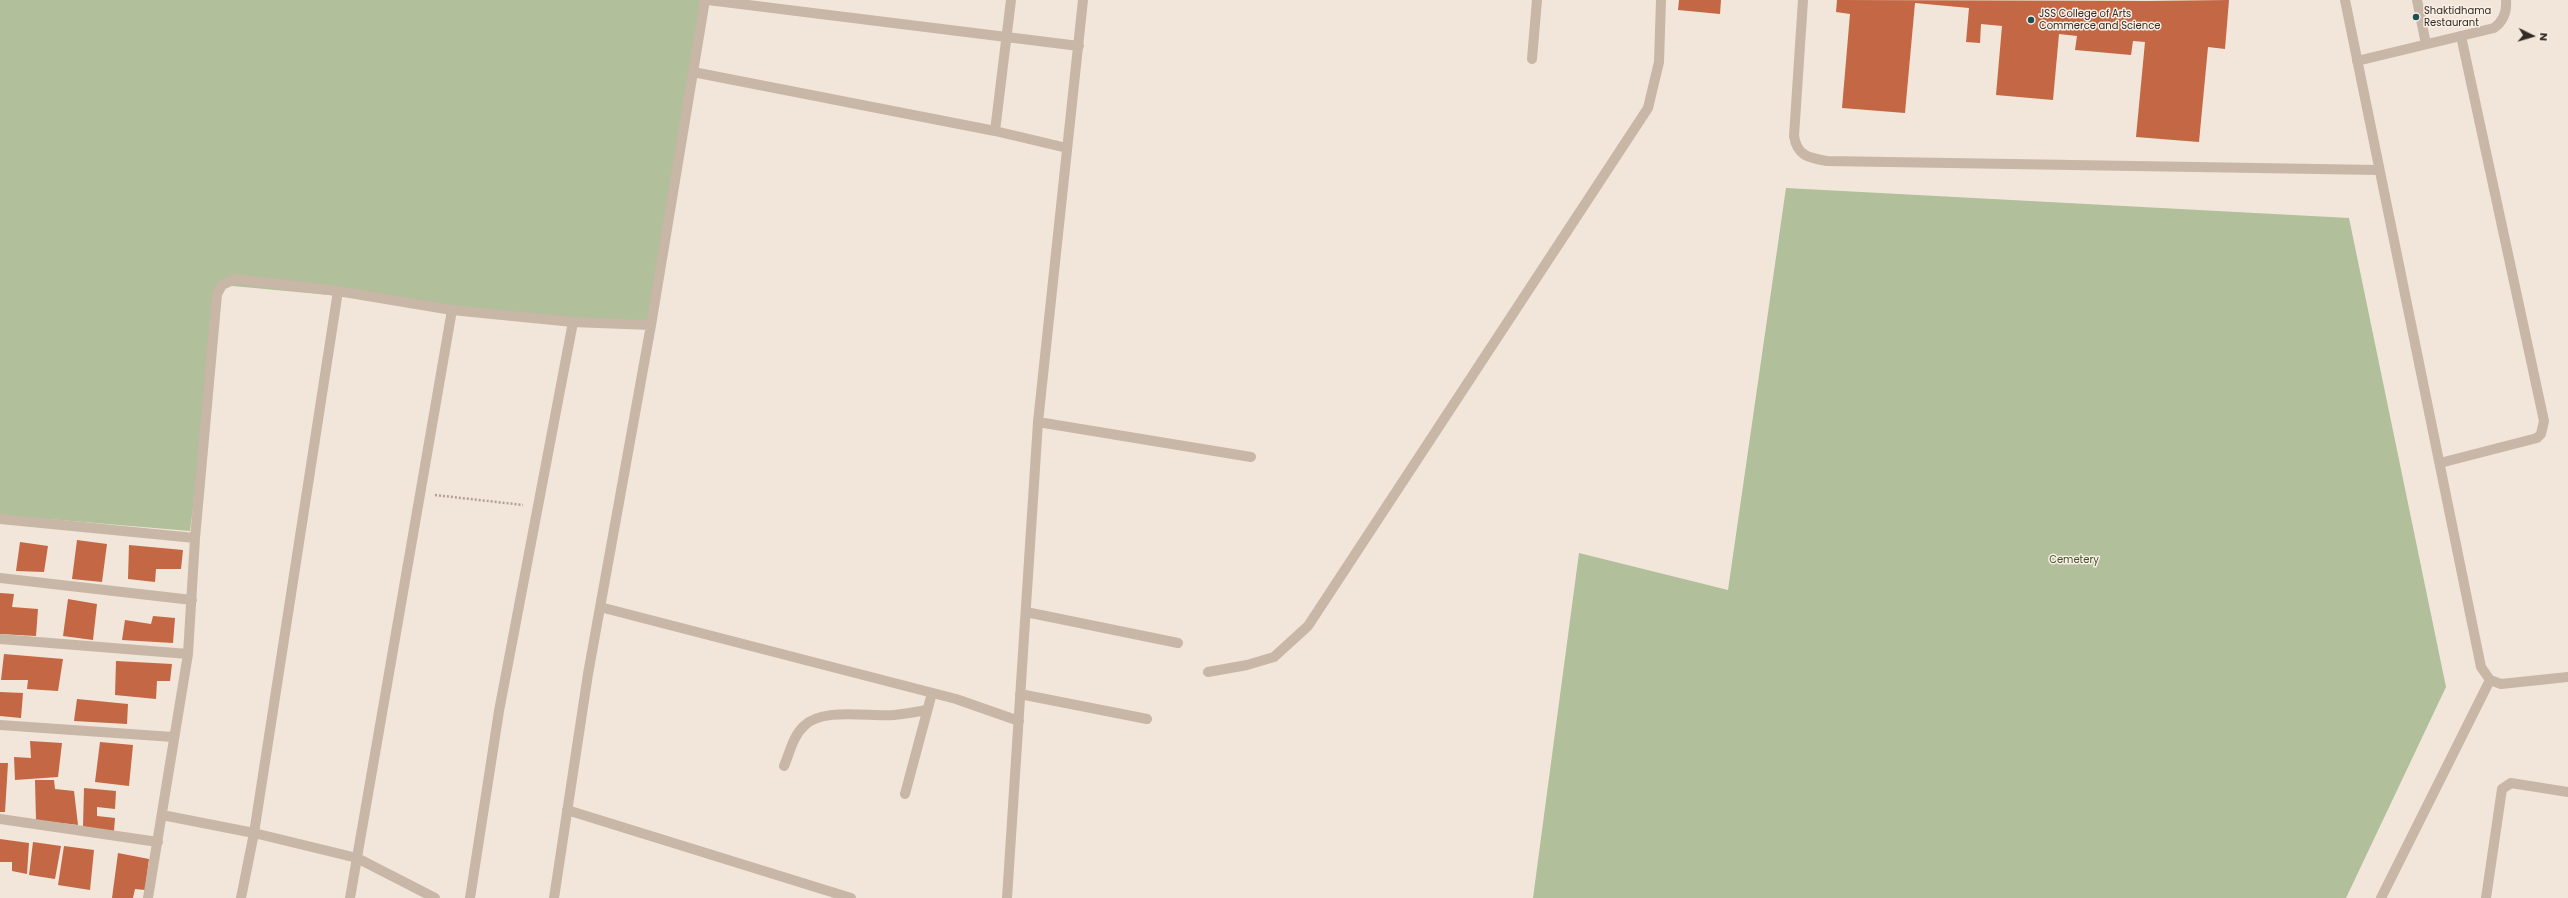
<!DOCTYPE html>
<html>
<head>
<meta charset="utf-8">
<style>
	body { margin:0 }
	#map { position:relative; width:2568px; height:898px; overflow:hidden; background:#f1e6d9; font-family:Poppins,sans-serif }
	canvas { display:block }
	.north { position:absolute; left:2512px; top:16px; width:40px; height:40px; -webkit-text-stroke:3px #f9f0e5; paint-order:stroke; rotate:95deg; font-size:11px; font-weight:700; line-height:16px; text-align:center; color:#342b26 }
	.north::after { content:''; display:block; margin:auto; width:14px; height:18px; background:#342b26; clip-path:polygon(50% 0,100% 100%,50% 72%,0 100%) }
</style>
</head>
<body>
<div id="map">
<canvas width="2568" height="898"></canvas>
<div class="north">N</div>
</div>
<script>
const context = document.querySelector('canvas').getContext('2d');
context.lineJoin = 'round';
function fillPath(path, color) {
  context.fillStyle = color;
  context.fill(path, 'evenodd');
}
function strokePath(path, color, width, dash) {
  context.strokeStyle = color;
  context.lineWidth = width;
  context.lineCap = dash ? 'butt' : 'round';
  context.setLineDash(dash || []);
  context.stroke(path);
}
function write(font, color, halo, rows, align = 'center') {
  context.font = font + ' Poppins,sans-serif';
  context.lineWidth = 3;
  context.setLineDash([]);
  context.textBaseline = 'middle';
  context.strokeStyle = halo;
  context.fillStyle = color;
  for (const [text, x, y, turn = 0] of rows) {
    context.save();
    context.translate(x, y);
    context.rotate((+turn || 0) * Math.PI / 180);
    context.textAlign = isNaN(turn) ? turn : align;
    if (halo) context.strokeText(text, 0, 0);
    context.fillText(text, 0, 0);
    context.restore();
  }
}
fillPath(new Path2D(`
	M0,0h701l-50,325 -429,-40 -32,246 -190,-16z
	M1786,188l563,30 97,469 -100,211h-813l46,-345 149,37z`), '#b1bf9a');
fillPath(new Path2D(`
	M1679,0h42l-1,14 -42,-4z
	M1837,0l311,1 81,-1 -4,49 -17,-2 -9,95 -63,-5 9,-95 -12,-1 -2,14 -56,-5 2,-14 -18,-2 -6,66 -57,-5 6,-69 -21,-2 -1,19 -14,-1 3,-34 -54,-5 -10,110 -63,-5 8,-94 -14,-2z
	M77,540l30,4 -5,38 -30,-3z
	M20,542l28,4 -4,26 -28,-1z
	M129,545l54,5 -2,19h-25l-1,13 -27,-3z
	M0,593l14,1 -2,13 26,2 -2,27 -36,-2z
	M68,599l29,5 -4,36 -30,-4z
	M153,616l22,2 -2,25 -51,-3 3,-20 26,4z
	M4,654l59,5 -5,32 -31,-2 1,-9h-27z
	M116,661l56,3 -2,17h-13l-1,18 -41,-4z
	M0,692l23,1 -2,25 -21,-2z
	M77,699l51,5 -1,20 -53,-3z
	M30,741l32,2 -4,34 -43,3 -1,-23 17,1z
	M100,742l33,3 -4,41 -34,-4z
	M0,763h8l-3,49h-5z
	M35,780h19l1,9 19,2 4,34 -42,-5z
	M84,788l32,3 -1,18 -18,-2v9l18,2 -1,13 -31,-4z
	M0,839l29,4 -2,31 -15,-3v-9h-12z
	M33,842l28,4 -6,33 -26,-4z
	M64,846l30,4 -4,40 -32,-5z
	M118,853l31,6 -4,31 -10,-1 -2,9h-21z`), '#c36744');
strokePath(new Path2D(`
	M435,495l88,10`), '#b4a090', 2.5, [2, 2]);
strokePath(new Path2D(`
	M708,0l371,46
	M1803,0l-9,136c3,20 15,22 33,25l552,9
	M2345,0l136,667 9,13
	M2417,0l9,44
	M1532,59l5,-59
	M2357,61l137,-33c10,-7 13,-16 12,-28
	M693,72l302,59 72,17
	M995,131l16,-131
	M1038,422l213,35
	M2440,463l97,-25 4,-4 3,-13 -83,-385
	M0,519l195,19
	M0,578l192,22
	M600,607l356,92 63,22
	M1026,612l152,31
	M0,639l188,15
	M1208,672l39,-7 27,-8 34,-31 340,-518 11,-46 2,-62
	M2490,680l11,4 67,-7
	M1020,694l127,25
	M0,725l173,12
	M784,766c6,-14 9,-30 20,-40 18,-19 65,-9 90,-11 11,-1 22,-3 33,-5
	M905,794l27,-101
	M567,810l284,88
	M162,815l92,18 103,25 78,40
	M0,819l158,23
	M148,898l40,-244 7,-116 22,-244 5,-9 13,-6 103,12 114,19 121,12 78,3
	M241,898l13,-65 84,-542
	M350,898l102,-588
	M470,898l29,-187 74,-389
	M554,898l34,-224 63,-349 54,-325
	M1007,898l31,-476 45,-422
	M2381,898l109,-218
	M2486,898l16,-109 9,-6 57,9`), '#c8b6a6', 10);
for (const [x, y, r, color] of [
	[2416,17,4,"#1d4f55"],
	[2031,20,4,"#1d4f55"]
]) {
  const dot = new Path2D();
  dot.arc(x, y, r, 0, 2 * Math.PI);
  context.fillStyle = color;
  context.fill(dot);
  strokePath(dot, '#f9f0e5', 1.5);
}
write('10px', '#342b26', '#f9f0e5', [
	["Shaktidhama",2424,11],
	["Restaurant",2424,23],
	["JSS College of Arts",2039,14],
	["Commerce and Science",2039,26]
], 'left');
write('10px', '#42522b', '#f9f0e5', [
	["Cemetery",2074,560]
]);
</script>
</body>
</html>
